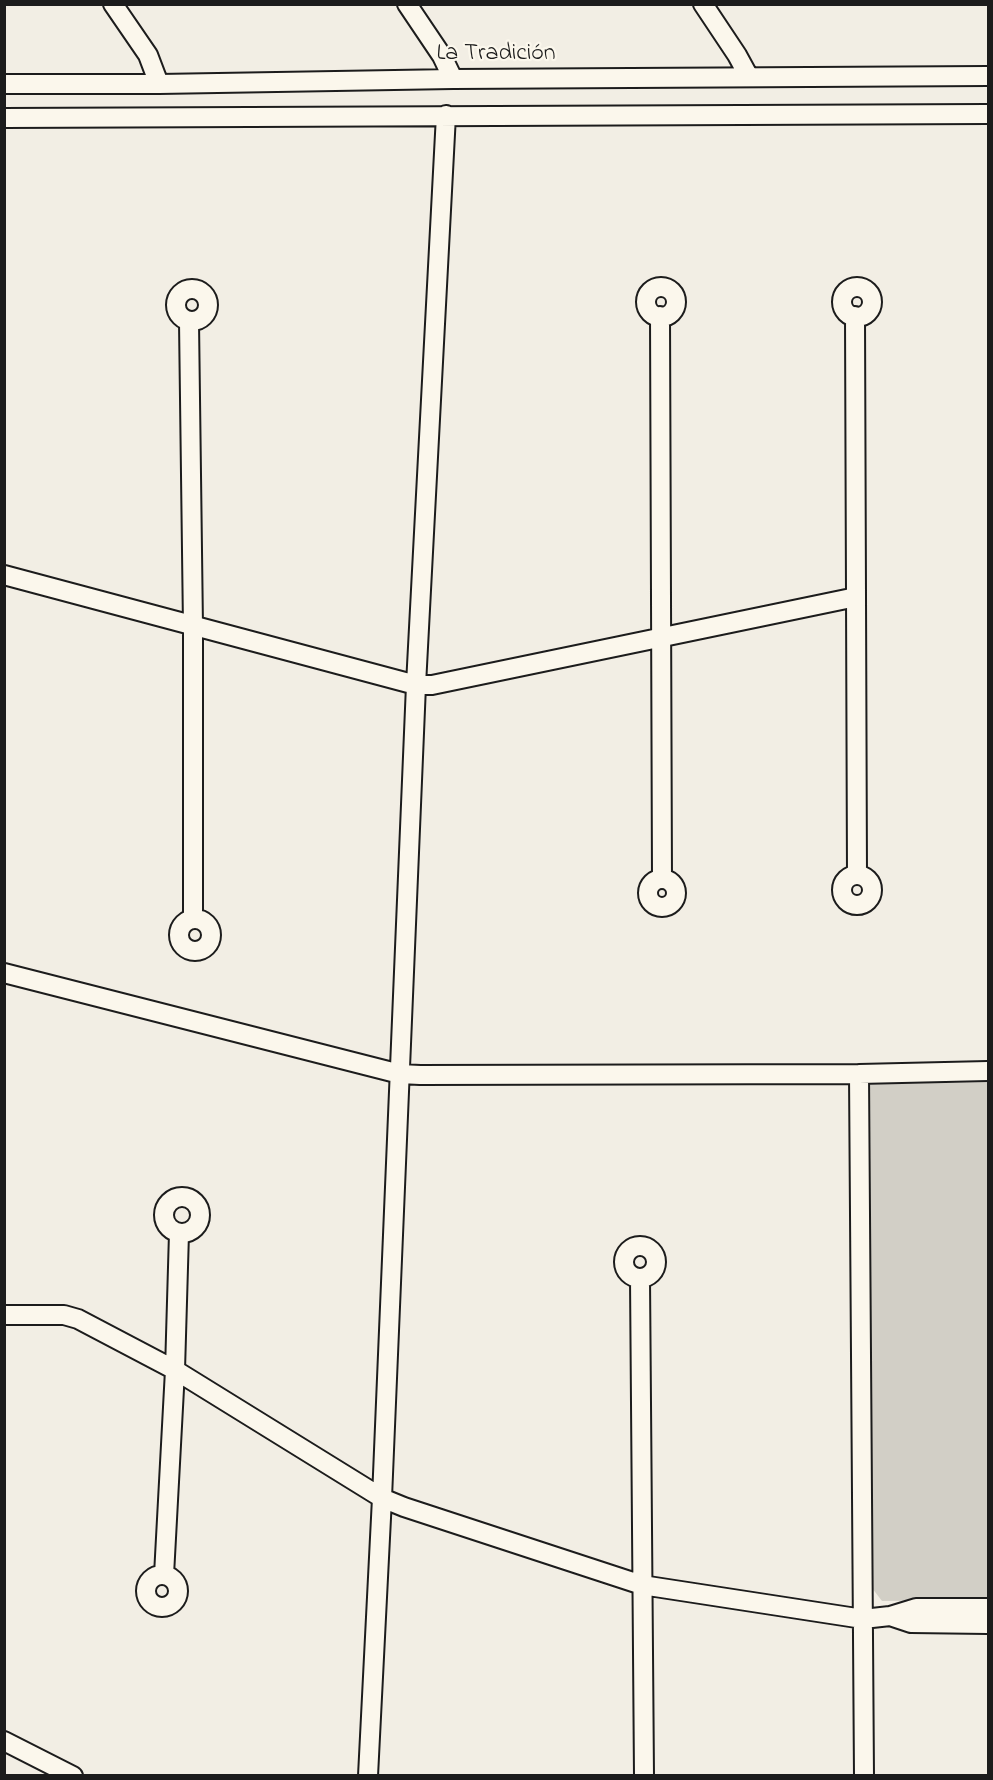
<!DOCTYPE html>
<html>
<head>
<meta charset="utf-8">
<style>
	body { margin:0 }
	#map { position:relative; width:993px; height:1780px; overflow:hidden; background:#f2eee4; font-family:"Indie Flower",sans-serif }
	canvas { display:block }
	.frame { position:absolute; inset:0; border:6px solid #1c1c1c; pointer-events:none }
</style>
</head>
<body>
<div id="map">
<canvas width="993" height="1780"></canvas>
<div class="frame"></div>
</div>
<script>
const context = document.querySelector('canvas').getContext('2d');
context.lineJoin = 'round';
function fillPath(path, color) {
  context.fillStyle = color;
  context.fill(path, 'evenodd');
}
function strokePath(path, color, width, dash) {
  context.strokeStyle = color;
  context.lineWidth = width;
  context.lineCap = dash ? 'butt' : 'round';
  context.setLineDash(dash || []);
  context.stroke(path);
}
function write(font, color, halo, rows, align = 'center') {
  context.font = font + ' "Indie Flower",sans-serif';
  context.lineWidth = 4.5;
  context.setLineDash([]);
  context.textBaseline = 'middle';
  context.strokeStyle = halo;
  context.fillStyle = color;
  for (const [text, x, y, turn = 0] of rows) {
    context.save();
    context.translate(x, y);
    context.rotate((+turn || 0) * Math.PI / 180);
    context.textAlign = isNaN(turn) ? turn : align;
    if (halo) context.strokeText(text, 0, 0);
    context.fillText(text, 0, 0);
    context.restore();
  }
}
fillPath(new Path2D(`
	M988,1082v518l-106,1 -10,-13 -2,-504z`), '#d2cfc6');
const street = new Path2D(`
	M113,4l35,51 11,29
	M407,4l35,52 11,23
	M703,4l34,51 12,22
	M4,84h155l294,-5 535,-3
	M4,118l984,-4
	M842 302a15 15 0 1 1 30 0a15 15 0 1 1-30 0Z
	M646 302a15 15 0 1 1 30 0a15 15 0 1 1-30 0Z
	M176 305a16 16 0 1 1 32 0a16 16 0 1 1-32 0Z
	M660,316l2,563
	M855,316l2,559
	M189,322l4,305v292
	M4,575l412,110h16l424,-88
	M842 890a15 15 0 1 1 30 0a15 15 0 1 1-30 0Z
	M648 893a14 14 0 1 1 28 0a14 14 0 1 1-28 0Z
	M179 935a16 16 0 1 1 32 0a16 16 0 1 1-32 0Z
	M4,973l396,101 20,1 439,-1 129,-3
	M859,1074l5,702
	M164 1215a18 18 0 1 1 36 0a18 18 0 1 1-36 0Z
	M624 1262a16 16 0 1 1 32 0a16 16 0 1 1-32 0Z
	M640,1279l4,497
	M4,1315h60l14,4 97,51 207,128 22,9 238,78 221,34 27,-3 26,-8h72
	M164,1575l11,-205 4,-137
	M146 1591a16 16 0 1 1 32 0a16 16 0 1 1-32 0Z
	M890,1616l21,7 77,1
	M4,1741l69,35
	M368,1776l14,-278 34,-813 30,-570`);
strokePath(street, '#1c1c1c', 22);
strokePath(street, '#fbf7ec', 18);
write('24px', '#1c1c1c', '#fbf7ec', [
	["La Tradición",496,55]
]);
</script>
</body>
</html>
